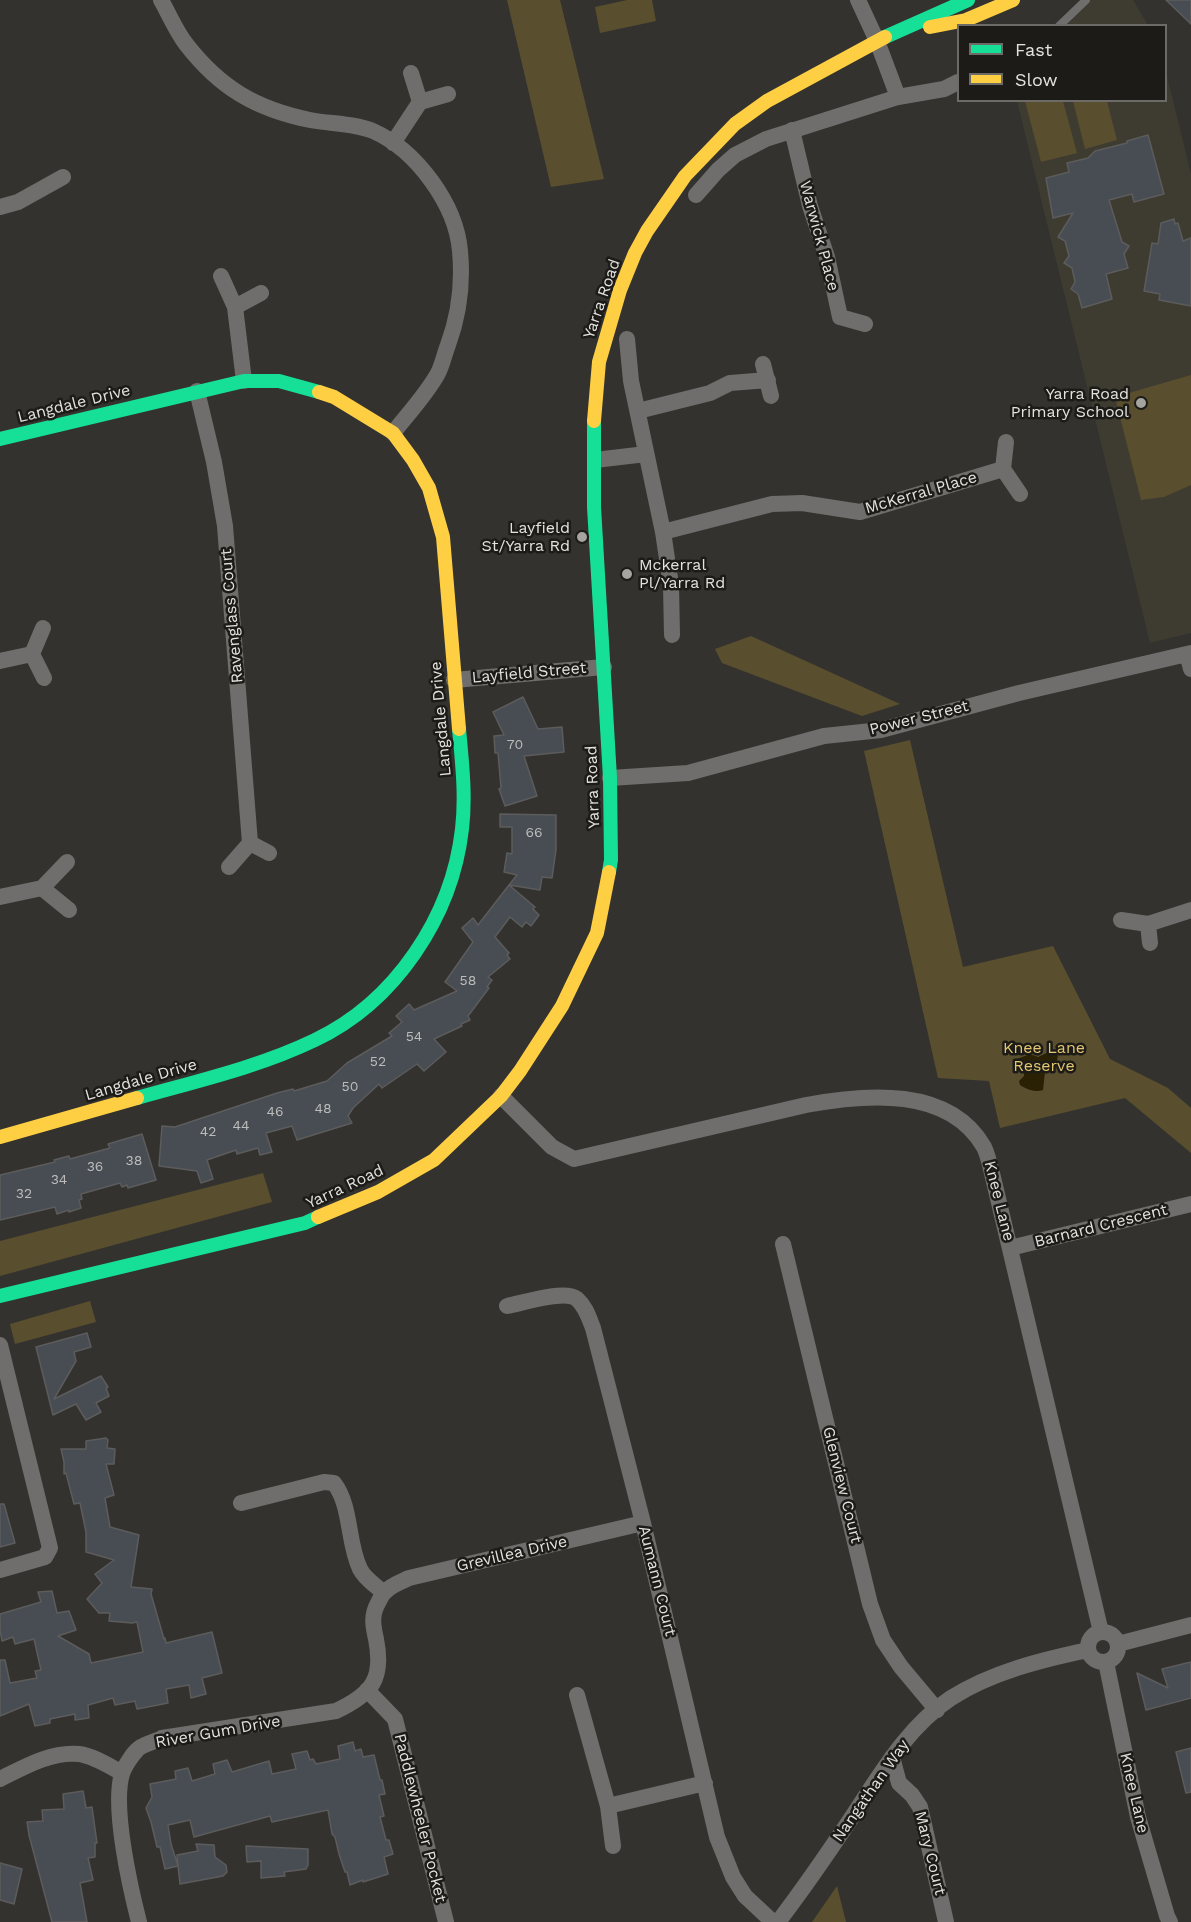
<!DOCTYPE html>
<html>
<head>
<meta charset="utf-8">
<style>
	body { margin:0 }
	#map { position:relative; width:1191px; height:1922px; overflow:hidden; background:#33322f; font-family:"Work Sans",sans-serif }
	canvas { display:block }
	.legend { position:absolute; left:957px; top:24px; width:210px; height:78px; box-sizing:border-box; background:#1c1b18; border:2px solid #6c6b67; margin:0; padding:8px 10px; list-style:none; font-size:18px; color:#e3e2de }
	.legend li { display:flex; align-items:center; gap:12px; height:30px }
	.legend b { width:30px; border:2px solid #6c6b67 }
</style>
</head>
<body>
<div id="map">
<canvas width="1191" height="1922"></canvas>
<ul class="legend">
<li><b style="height:8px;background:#16e098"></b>Fast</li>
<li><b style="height:8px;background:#ffcf43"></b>Slow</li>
</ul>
</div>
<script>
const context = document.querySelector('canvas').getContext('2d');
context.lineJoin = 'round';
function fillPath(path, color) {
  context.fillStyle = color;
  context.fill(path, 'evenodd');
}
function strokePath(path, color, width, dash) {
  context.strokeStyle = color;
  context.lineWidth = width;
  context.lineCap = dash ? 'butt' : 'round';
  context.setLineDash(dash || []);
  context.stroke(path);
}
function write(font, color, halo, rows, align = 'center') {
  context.font = font + ' "Work Sans",sans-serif';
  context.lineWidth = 5;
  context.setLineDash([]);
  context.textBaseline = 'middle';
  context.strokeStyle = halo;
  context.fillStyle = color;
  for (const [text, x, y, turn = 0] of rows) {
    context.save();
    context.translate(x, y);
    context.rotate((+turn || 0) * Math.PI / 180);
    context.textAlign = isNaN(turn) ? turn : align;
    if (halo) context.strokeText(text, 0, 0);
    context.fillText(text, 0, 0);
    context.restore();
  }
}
fillPath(new Path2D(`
	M1091,0h42l15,25 -82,1z
	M1166,72l25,102v459l-41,10 -133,-542 149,-1z`), '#3e3b30');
fillPath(new Path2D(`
	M507,0h53l44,179 -53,8z
	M627,0h25l4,21 -56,12 -5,-26z
	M1025,101h38l14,52 -36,9z
	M1073,101h34l10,39 -32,9z
	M1191,375v110l-27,12 -23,3 -26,-103z
	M751,636l149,68 -38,12 -140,-53 -7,-14z
	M910,740l53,227 90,-21 57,113 58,29 23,20v45l-66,-55 -125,30 -11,-47 -51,-3 -74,-327z
	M263,1173l9,29 -272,74v-35z
	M90,1301l6,21 -81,22 -5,-20z
	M837,1886l9,36h-34z`), '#594f2e');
fillPath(new Path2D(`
	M1053,1050l3,1c6,10 -5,15 -11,21l-2,18c-7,3 -17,-1 -23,-5l-1,-4 5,-5v-7l-9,-5 2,-5 13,-5 8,3z`), '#2a2105');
const building = new Path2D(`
	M1166,0h25v24z
	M1148,135l16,59 -30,8 -2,-8 -23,6 13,42 7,4 -5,8 4,14 -22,6 6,25 -30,9 -4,-14 -7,-5 4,-7 -3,-14 -8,-5 5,-7 -4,-15 -7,-4 15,-24 -20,5 -7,-40 23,-6 -2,-9 21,-5 7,-7 32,-8v-2z
	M1174,219l1,5 3,-1 5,18 8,-3v68l-32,-6 1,-6 -16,-3 8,-48 6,1 3,-21z
	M523,697l15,32 24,-2 2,25 -40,4 13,40 -32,10 -6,-17 2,-1 -3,-35h-3l-1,-17 10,-1 -11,-23z
	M500,814l56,1v35l-4,28 -10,-1 -2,13 -31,-5 8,-10 -13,-3 3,-19 5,1v-27h-12z
	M509,885l26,22 -2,2 6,6 -8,11 -5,-4 -4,5 -12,-10 -15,20 14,16 -2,2 3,4 -22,18 4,3 -5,7 2,1 -21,28 2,4 -9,4 1,2 -28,13 12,13 -22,19 -7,-7 -35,24 -3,-4 -26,24 -5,8 4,7 -55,17 -5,-14 -26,7 6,19 -12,3 -2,-7 -21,6 -1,-4 -29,10 6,19 -12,4 -4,-12 -38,-5 3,-40 13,1 102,-34 16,-4 1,2 33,-10 20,-18 45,-27 -3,-3 13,-11 -6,-6 13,-12 5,6 43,-19 -12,-9 28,-40 -11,-14 11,-10 5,7z
	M142,1134l14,46 -28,8 -1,-3 -5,2 -2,-4 -39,11 1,5 -3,1 2,8 -12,4v-2l-12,4 -2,-7 -55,13v-45l55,-13 -1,-2 15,-4 1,3 40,-11 -2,-4z
	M87,1333l4,14 -17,5 2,9 -22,38 47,-23 7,11 -2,1 3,8 -13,7 5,9 -15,8 -10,-16 -23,11 -17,-68z
	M106,1438l2,2 -1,8 8,1 -1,15h-8l8,31 -9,3 5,29 29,8 -8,52 21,2 -1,5 13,45 1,-1 1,5 46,-11 10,41 -20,5 4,16 -15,4 -2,-13 -23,4 2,14 -15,3 -16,3 -2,-8 -20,4 -2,-7 -25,7 1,13 -14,2v-6l-25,5v4l-15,3 -6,-22 -29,12v-56h5l5,23 27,-5 -2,-7 6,-1 -7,-31 -19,5 -2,-7 -11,4 -2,-11v-16l41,-12 -3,-10 14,-1 5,22 12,-2 7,19 -18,6 31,18 2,9 52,-11 -6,-30 -5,1 -23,-2 1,-8h-11l-12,-14 15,-16 -7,-9 19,-14 -28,-8v-20l-6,-29 -6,1 -8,-31 -2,1v-12l-3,-13h25v-8z
	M0,1504h4l11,39 -15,4z
	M1191,1662v36l-45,12 -9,-37 31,15 -6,-19z
	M353,1742l2,9 6,-2 2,8 11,-2 6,25h2l3,14 -6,1 5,21 -4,1 6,23h3l4,14 -9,3 4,17 -25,8v-2l-13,5 -3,-13h-2l-6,-18 -4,-17 -3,-3 -4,-24 -56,12 -2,-6 -76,21 -4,-17 -22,5 3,19 7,22 -1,-11 21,-4 -2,-7 18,1 1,12 11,8 1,7 -4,4 -43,8 -2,-18 -13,3 -5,-22h-3l-6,-25 -5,-14 6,-11 -2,-13 26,-5 -1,-8 13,-3 4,13 23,-7 -2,-10 14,-4 5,12 37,-11 3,13 24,-5 -4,-15 15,-3 3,9 3,-1 3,5 24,-5 -2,-13z
	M1191,1748v44l-5,1 -10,-41z
	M83,1791l3,17 6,-1 5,36h-2v14l-7,1 5,22 -13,3 7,39h-35l-23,-87 -2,-13 16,-1 -1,-11 22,-1 -1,-15z
	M246,1846l62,3v16l-2,4 -22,3 1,4 -24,2v-17l-14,1z
	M0,1863l22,6 -8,35 -14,-4z`);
fillPath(building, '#484d53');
strokePath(building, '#5c5c5c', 1.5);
strokePath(new Path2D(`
	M1059,26l27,-26`), '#6f6e6c', 8);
strokePath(new Path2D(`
	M161,0c8,14 15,31 25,44 34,44 70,65 124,76 20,4 44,3 63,11 43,19 83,73 87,120 3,32 -1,64 -12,94 -4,10 -6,22 -11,30 -12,21 -30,40 -44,58
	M858,0l19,41 21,56
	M411,73l9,29
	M792,130l18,76 17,51 13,60 25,7
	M393,143l27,-41 28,-8
	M696,195l22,-25 17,-15 31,-16 132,-42 46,-8 14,-7
	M0,207l18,-5 45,-25
	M221,276l14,31 26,-14
	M235,307l9,74
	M627,339l4,42 32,151 8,53 1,50
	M763,364l8,32
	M197,391l17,71 11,64 25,317
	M638,411l72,-18 20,-10 38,-3
	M1006,442l-3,27 17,25
	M595,460l51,-6
	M663,532l109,-28 30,-1 58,9 143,-43
	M43,628l-11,26 12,24
	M1187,654l4,15
	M0,661l32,-7
	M454,680l150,-13
	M610,778l78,-5 136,-37 57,-6 138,-37 172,-40
	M67,862l-25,26 27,22
	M229,867l21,-24 19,10
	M0,897l42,-9
	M1121,920l27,4 43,-14
	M1148,924l2,19
	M501,1096l51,51 22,12 232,-54c59,-11 143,-19 178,42 3,6 5,14 7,22l110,463
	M783,1244l87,360 13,36 18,27 36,43
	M1010,1248l181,-44
	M507,1306c16,-3 58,-17 70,-7 9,8 12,19 16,29l50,195 74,314 16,40 12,19 28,26
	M0,1345l50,203 -5,9 -45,13
	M241,1503l83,-21 10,1c18,24 13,59 26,86 5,10 15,16 23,23
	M1088 1647a15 15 0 1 1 30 0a15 15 0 1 1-30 0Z
	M1118,1644l73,-19
	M1106,1662l32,155 29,99 3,6
	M367,1690l28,29 51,203
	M577,1695l31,111 5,40
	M892,1757l7,26 13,12 8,12 26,115
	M0,1779c24,-12 52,-28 79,-25 15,2 30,12 43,19
	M608,1806l97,-23
	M139,1922c-9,-35 -27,-115 -17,-148 2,-7 10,-19 15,-24 5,-6 18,-8 25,-12l174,-27c36,-17 48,-32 40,-72 -3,-13 -5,-24 2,-36 2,-4 4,-9 7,-11 6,-7 16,-10 24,-14l234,-55
	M778,1922c26,-34 50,-69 74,-105 28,-42 55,-90 99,-119 41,-26 90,-38 137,-48`), '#6f6e6c', 16);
strokePath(new Path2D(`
	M885,37l83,-37
	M594,421v86l16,271 1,82 -2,12
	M0,439l244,-58h35l40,11
	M137,1098c60,-17 122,-31 178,-58 80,-38 137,-123 147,-211 4,-33 0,-67 -3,-100
	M0,1296l305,-73 13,-6`), '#16e098', 14);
strokePath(new Path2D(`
	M930,27l36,-7 47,-20
	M319,392l15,5 59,36 20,27 16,28 14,49 16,192
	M594,421l5,-59 21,-72 15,-37 12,-22 38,-55 50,-52 32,-23 118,-64
	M0,1137l137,-39
	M318,1217l60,-25 56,-32 67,-64 19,-25 42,-65 35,-73 12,-61`), '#ffcf43', 14);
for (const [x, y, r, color] of [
	[1141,403,6,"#a5a4a1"],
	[582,537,6,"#a5a4a1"],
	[627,574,6,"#a5a4a1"]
]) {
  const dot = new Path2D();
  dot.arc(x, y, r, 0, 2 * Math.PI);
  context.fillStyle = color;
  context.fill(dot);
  strokePath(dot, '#1c1b18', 2);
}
write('14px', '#bcbdbb', null, [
	["70",515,745],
	["66",534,833],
	["58",468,981],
	["54",414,1037],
	["52",378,1062],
	["50",350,1087],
	["48",323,1109],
	["46",275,1112],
	["44",241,1126],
	["42",208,1132],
	["38",134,1161],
	["36",95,1167],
	["34",59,1180],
	["32",24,1194]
]);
write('16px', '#e3e2de', '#1c1b18', [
	["Warwick Place",819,236,75],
	["Yarra Road",602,299,-71],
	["Langdale Drive",74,404,-14],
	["McKerral Place",921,493,-16],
	["Ravenglass Court",232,616,-95],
	["Layfield Street",529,673,-5],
	["Power Street",919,718,-14],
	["Langdale Drive",441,719,-95],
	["Yarra Road",593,787,-92],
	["Langdale Drive",141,1080,-16],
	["Yarra Road",345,1187,-25],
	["Knee Lane",999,1201,76],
	["Barnard Crescent",1101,1226,-14],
	["Glenview Court",842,1485,76],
	["Grevillea Drive",512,1554,-13],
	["Aumann Court",657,1581,76],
	["River Gum Drive",218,1732,-10],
	["Nangathan Way",871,1791,-55],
	["Knee Lane",1134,1793,77],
	["Paddlewheeler Pocket",420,1818,76],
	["Mary Court",930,1853,76]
]);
write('16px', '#e3e2de', '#1c1b18', [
	["Yarra Road",1129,394],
	["Primary School",1129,412],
	["Layfield",570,528],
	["St/Yarra Rd",570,546],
	["Mckerral",639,565,"left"],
	["Pl/Yarra Rd",639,583,"left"]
], 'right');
write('16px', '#e3c66f', '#1c1b18', [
	["Knee Lane",1044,1048],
	["Reserve",1044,1066]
]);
</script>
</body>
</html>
